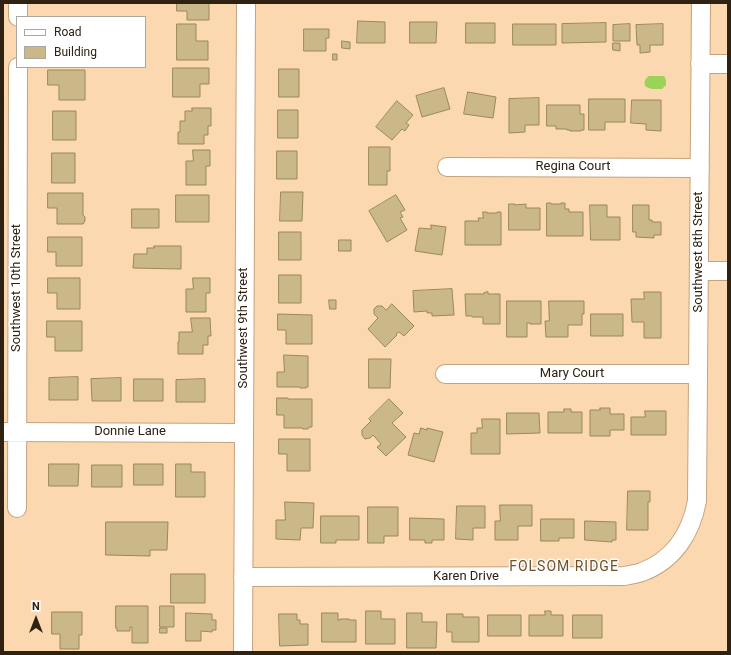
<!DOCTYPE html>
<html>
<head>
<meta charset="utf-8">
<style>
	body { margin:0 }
	#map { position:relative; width:731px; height:655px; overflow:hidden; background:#fcd8b0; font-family:Roboto,sans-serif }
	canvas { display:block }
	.frame { position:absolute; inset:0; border:4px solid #2f2212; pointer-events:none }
	.legend { position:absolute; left:16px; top:16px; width:130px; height:52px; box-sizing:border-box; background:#fff; border:1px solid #aca7a0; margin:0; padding:5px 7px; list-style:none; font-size:12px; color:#2f2212 }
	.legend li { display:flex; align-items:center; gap:8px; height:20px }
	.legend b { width:20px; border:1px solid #aca7a0 }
	.north { position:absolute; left:16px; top:599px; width:40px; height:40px; -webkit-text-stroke:3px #fff; paint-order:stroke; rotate:0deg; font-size:11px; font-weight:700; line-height:16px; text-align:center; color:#2f2212 }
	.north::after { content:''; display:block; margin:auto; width:14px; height:18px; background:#2f2212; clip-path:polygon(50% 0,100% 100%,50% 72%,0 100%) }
</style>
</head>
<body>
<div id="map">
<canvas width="731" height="655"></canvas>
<div class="frame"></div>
<ul class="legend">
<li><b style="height:5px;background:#fff"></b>Road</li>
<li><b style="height:11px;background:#cab889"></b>Building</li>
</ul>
<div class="north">N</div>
</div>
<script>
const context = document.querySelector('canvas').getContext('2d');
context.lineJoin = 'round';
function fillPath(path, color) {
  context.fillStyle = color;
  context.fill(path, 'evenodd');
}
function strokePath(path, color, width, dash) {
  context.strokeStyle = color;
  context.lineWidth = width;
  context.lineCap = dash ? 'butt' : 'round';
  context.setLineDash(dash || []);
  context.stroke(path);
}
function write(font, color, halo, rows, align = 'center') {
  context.font = font + ' Roboto,sans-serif';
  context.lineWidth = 3;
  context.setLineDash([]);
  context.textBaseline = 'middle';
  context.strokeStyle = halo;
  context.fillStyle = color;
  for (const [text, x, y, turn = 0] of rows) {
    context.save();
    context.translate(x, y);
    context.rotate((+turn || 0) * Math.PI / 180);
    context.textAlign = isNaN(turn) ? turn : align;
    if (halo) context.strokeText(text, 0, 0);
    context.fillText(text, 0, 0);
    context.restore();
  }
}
fillPath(new Path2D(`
	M649,76h15l2,4v5l-4,4c-6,0 -12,1 -17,-3 -1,-5 0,-7 4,-10z`), '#9ad358');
const building = new Path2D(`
	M177,3h32v17h-22v-9h-10z
	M358,21l27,1v21h-28z
	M410,22h27l-1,21h-26z
	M466,23h29v20h-29z
	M606,23v19l-44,1v-19z
	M177,24h19v17h12v19h-31z
	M513,24h43v21h-43z
	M630,24v17h-17v-16z
	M663,24v21h-13v7l-10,1v-8h-3l-1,-20z
	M304,29h25v9h-3v13h-22z
	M342,41l8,1v7l-8,-1z
	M613,43h7v8l-7,-1z
	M333,54h4v6h-4z
	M173,68h36v16h-9v13h-27z
	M279,69h20v28h-20z
	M48,70h37v30h-26v-15h-11z
	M444,88l6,21 -28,8 -6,-21z
	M468,92l28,5 -3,21 -29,-4z
	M539,98v27h-14v7l-16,1v-34z
	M589,99h36v23h-20v8h-16z
	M632,100h29v31l-15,-1v-6l-15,-1z
	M397,101l16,14 -7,8 3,2 -4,6 -3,-2 -10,11 -16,-13z
	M547,105h33v9h4v16h-3v1h-11v-1h-3v-1h-11v-3h-9z
	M192,108h19v18h-3v9h-4v9h-26v-12h2v-11h5v-10h7z
	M278,110h20v28h-20z
	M53,111h23v29h-23z
	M369,147h21v24h-3v14h-18z
	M193,150h17v16h-4v19h-20v-24h7z
	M277,151h20v28h-20z
	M52,153h23v30h-23z
	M281,192h22l-1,29h-22z
	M48,193h35v22l2,2v4l-2,3h-26v-16h-9z
	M176,195h33v27h-33z
	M396,195l9,15 -5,2 3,5 -3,1 7,12 -20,12 -18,-31z
	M547,203h4v1h10v-1h4v6h4v3h14v24h-36z
	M509,204h6v1l11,-1v4h14v22h-31z
	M590,205h17v12h13v23h-29z
	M633,205h16v15h3v2h9v13h-7v3l-18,-1v-5h-3z
	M132,209h27v19h-27z
	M483,212h4v1h10v-1h4v33h-36v-24h14l-1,-3h5z
	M431,225l15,2 -4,28 -27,-4 4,-23 12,1z
	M279,232h22v28h-22z
	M48,237h34v29h-26v-14h-8z
	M339,240h12v11h-12z
	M154,246h27v23l-48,-1 1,-14h13v-6h7z
	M279,275h22v28h-22z
	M48,278h32v31h-23v-16h-9z
	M193,278h17v15h-4v19h-20v-23h7z
	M452,289l2,26 -22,1v-3h-5v-2l-13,1 -1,-21z
	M488,292v2h12v30h-17v-7h-11v-1h-6l-1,-22h19v-1z
	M644,292h17v46h-17v-16h-12l-1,-23h13z
	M329,300h7v9h-6z
	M507,301h34v23h-11v-1h-3v14h-20z
	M549,301h35v13h-2v11h-14v12h-22l-1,-16h4z
	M392,304l22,22 -10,10 -5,-4 -3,2 1,1 -12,12 -17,-18 10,-11 -4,-4v-5l3,-3h5l4,4z
	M278,314l34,1v29h-26v-14h-8z
	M591,314h32v22h-32z
	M191,318h19l1,18h-3v9h-5v9h-25v-12h1v-10h13z
	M47,321h35v30h-27v-14h-8z
	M284,355l24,1v31h-2v1h-6v-1h-23v-15h7z
	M369,359h22l-1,29h-21z
	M78,377v23h-29v-22z
	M121,378v23h-29l-1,-22z
	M134,379h29v22h-29z
	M205,379v23h-29v-22z
	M277,398h11v1h24v28h-3l-1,2h-5l-1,-1h-18v-13h-7z
	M389,399l14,14 -11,10 14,14 -20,19 -9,-9 4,-3 -8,-9 -3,3 -5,1 -3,-4v-5l9,-9 -2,-2z
	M600,408h10v6h14v16h-14v6h-20v-26h10z
	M564,409h7v3h11v21h-34v-21h16z
	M645,411h21v24h-35v-18h14z
	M507,413h32l1,20 -33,1z
	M482,419h18v35h-29v-21h6v-5h5z
	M421,428l6,2v-2l16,4 -9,30 -26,-7 6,-22 5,1z
	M279,439h31v32h-23v-17h-8z
	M49,464h30l-1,22h-29z
	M134,464h29v21h-29z
	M176,464h15v8h14v25h-29z
	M92,465h30v22h-30z
	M628,491h22v11h-2v28h-21z
	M285,502l29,1 -1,25h-12l-1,12 -24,-1v-19h9z
	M500,505h32v21h-14v14h-23v-19h5z
	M457,506h28v22h-12v12l-17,-1z
	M368,507h30v29h-14v7h-16z
	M321,516h38v24h-23v3h-15z
	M410,518l34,1v21h-12v3h-7v-3h-15z
	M541,519h33v19h-15v3h-18z
	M585,521l31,1v18h-4v2l-27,-2z
	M106,522h62l-1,28h-17v6l-44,-1z
	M171,574h34v29h-34z
	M116,606h32v37h-16v-16h-2v4h-13v-3h-1z
	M160,606h14v21h-14z
	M366,611h15v8h14v25h-29z
	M545,611h6v4h12v21h-34v-21h16z
	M52,612h30v23h-3v14h-19v-15h-8z
	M186,613l26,1v6h4v10h-4v2l-11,-1v10h-15z
	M322,613h16v7h2v-1h9v1h7v22h-34z
	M407,613h15v9h15l-1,26h-29z
	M279,614h18v6h3v4h8v21l-28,1z
	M447,614h16v3h16v25h-27v-10h-5z
	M488,615h33v21h-33z
	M573,615h29v23h-29z
	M160,628h7v5h-7z`);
fillPath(building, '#cab889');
strokePath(building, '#99885b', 1);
const minor = new Path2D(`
	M18,17v-14
	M700,64h28
	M447,167l253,1
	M699,271h29
	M445,374h253
	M3,432l241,1
	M17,508l1,-441
	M243,577l381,-1c6,-1 12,-2 18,-4 32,-12 49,-39 55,-71l4,-498
	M243,652l3,-649`);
strokePath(minor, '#c5a37d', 20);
strokePath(minor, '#fff', 18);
write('13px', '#2f2212', '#fff', [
	["Regina Court",573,167],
	["Southwest 8th Street",699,252,-90],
	["Southwest 10th Street",17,288,-90],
	["Southwest 9th Street",244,328,-90],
	["Mary Court",572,374],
	["Donnie Lane",130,432],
	["Karen Drive",466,577]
]);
context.letterSpacing = '1px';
write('14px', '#6e502b', '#fff', [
	["FOLSOM RIDGE",564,567]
]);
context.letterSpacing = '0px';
</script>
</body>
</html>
